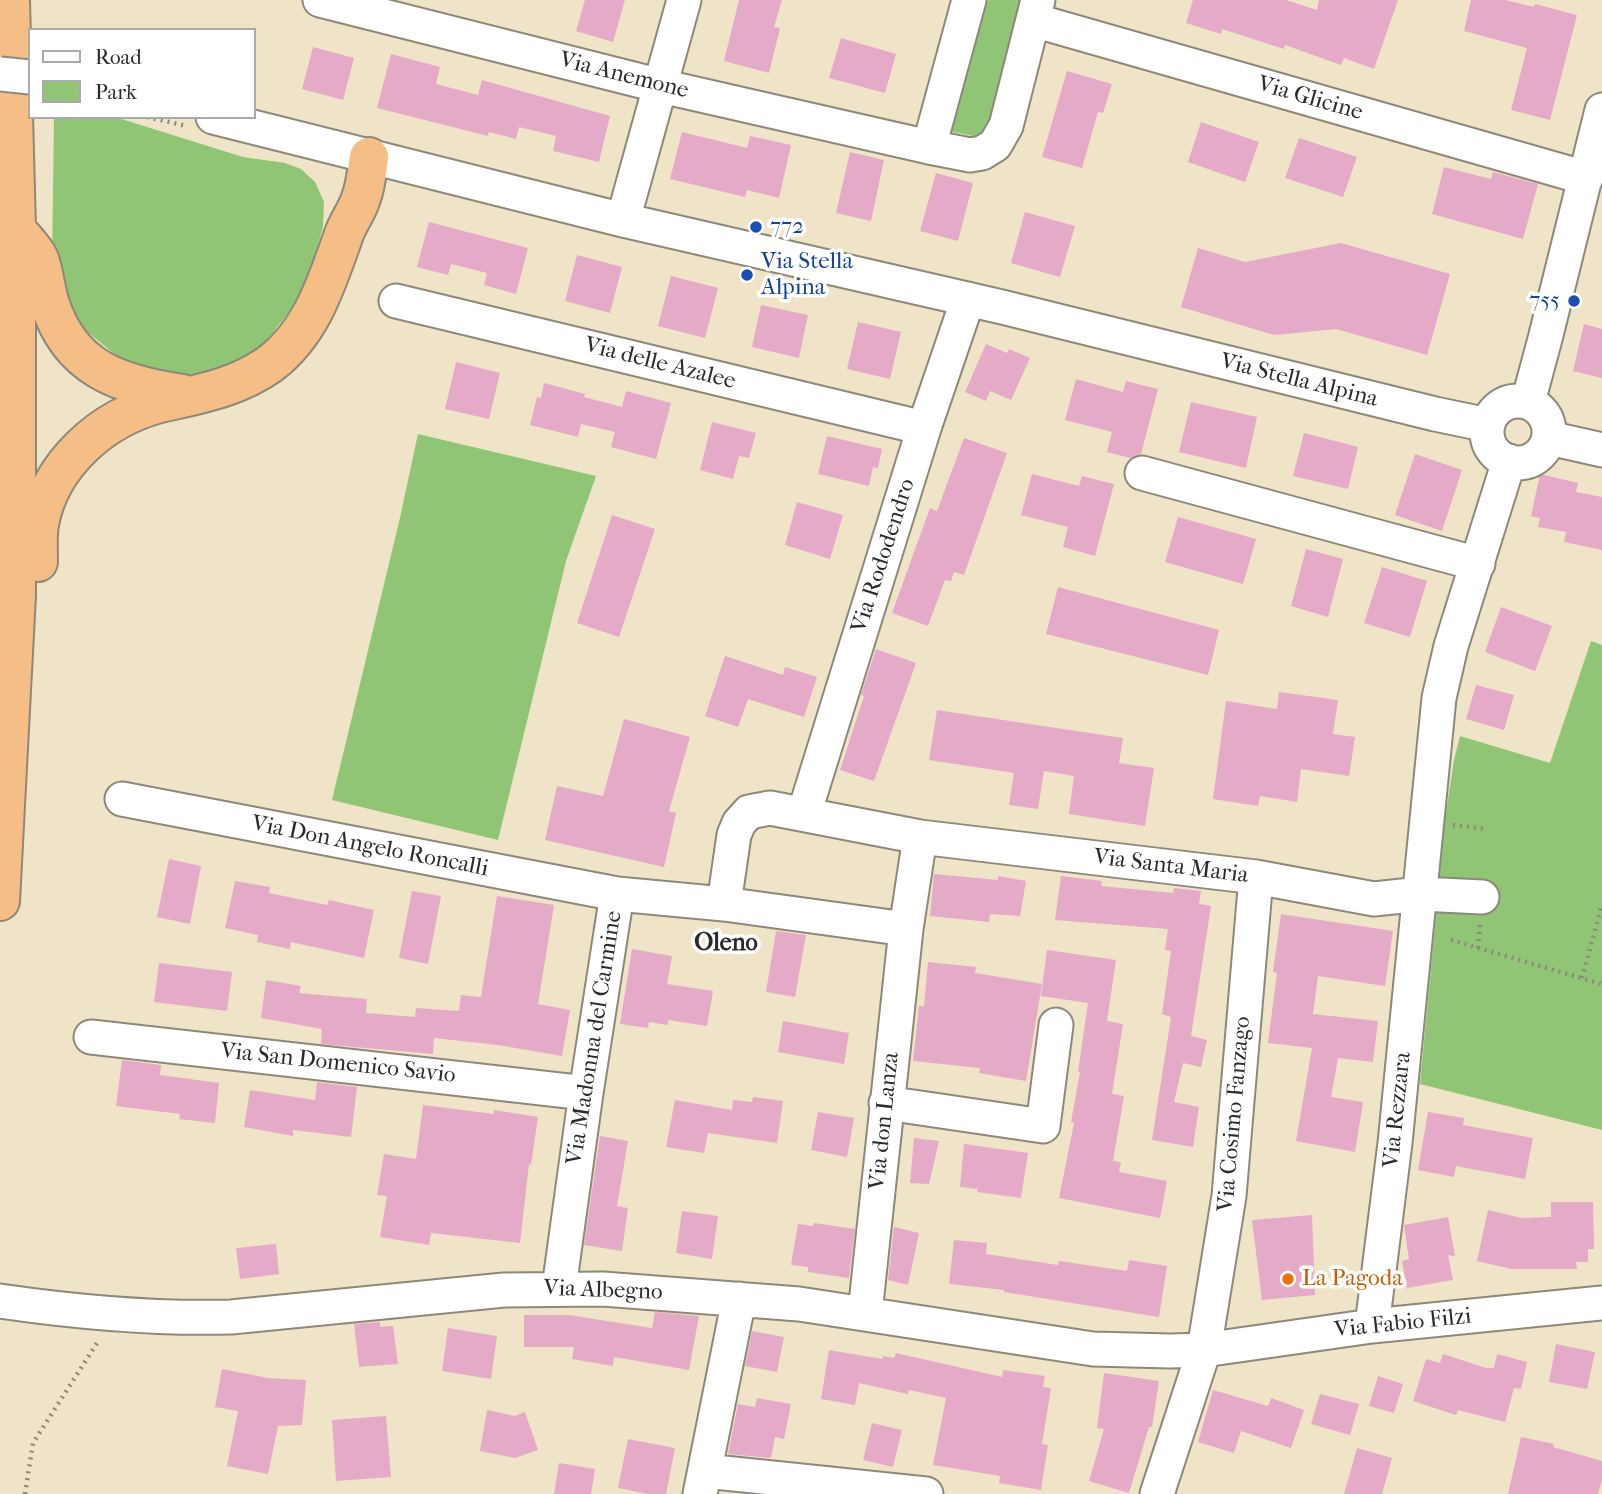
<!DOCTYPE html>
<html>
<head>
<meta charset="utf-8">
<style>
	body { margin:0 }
	#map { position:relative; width:1602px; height:1494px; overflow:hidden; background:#efe4c7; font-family:"IM FELL French Canon",serif }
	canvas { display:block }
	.legend { position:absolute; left:28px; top:28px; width:228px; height:91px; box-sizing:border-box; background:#fff; border:2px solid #aaa; margin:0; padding:9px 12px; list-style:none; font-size:21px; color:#2b2b2b }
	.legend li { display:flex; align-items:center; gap:14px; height:35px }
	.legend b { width:35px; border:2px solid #aaa }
</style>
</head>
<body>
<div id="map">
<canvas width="1602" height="1494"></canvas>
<ul class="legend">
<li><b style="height:9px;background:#fff"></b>Road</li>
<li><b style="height:19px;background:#90c576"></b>Park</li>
</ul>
</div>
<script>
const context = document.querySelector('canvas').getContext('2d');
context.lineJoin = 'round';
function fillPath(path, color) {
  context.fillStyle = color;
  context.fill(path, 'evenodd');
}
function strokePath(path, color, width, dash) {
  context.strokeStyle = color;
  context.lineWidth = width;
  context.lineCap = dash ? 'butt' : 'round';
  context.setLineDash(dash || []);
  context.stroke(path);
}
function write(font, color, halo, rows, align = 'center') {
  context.font = font + ' "IM FELL French Canon",serif';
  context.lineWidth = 7;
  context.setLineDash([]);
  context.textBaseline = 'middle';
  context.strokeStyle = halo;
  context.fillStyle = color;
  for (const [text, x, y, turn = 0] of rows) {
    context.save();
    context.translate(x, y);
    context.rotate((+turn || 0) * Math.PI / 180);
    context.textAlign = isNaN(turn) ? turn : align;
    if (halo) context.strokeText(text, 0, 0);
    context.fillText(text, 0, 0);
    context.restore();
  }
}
fillPath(new Path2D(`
	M988,0h41l-37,123 -13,14 -31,-6z
	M54,117h61l128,40 42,6 16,6 14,13 9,20 -1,25 -19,66 -52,66 -36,16 -37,1 -35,-6 -27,-14 -47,-38 -18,-56z
	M418,434l178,42 -30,85 -68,279 -166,-40 67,-278z
	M1591,641l11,4v485l-182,-46 25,-265 9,-59 6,-24 90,27z`), '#90c576');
fillPath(new Path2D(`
	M585,0h40l-12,42 -37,-11z
	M739,0h43l-8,27 6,1 -11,45 -45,-12z
	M1193,0h93l31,10 2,-10h79l-24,69 -30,-11 -3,7 -56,-20 -1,4 -62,-20 -1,5 -35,-11z
	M1471,0h34l29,7 1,-3 42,11 -27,105 -39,-10 16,-62 -63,-17z
	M841,38l55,16 -11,39 -56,-15z
	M313,47l41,11 -11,42 -41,-11z
	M391,54l49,13 -4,17 42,11 4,-15 128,36 -11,46 -46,-11 3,-15 -37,-9 -3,12 -27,-7 -1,4 -111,-28z
	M1067,71l45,13 -9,29 -5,-1 -16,56 -40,-11z
	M1201,122l58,20 -14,40 -57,-20z
	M682,132l65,16 3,-12 41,9 -12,53 -32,-8 -2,7 -75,-18z
	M1299,138l58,19 -14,40 -58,-19z
	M850,152l34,8 -13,61 -35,-8z
	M1444,167l47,12 2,-7 45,12 -15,55 -91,-25z
	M936,173l37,10 -15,58 -38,-10z
	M1025,212l50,14 -15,51 -49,-14z
	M429,222l99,26 -12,46 -32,-9 3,-12 -36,-9 -3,11 -31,-8z
	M1341,243l109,31 -23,81 -91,-26 -62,6 -93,-28 17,-59 47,14z
	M577,255l45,12 -12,46 -45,-12z
	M671,276l47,12 -13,50 -47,-12z
	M761,305l47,10 -9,43 -47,-11z
	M858,322l43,10 -11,47 -43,-10z
	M1584,324l18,5v49l-29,-7z
	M986,344l21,9 2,-4 21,9 -19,42 -21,-9 -4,10 -21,-9z
	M456,362l44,11 -11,46 -44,-10z
	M1076,379l47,13 3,-11 32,8 -17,65 -11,4 -23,-6 5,-20 -47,-12z
	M544,383l41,11 -1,3 38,10 4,-16 45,12 -15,56 -45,-12 4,-15 -34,-8 -3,13 -48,-12 7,-28 4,1z
	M1191,402l66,15 -11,51 -67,-16z
	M712,422l44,11 -7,25 -10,-2 -6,23 -33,-9z
	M1304,433l54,14 -10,42 -55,-13z
	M827,436l55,13 -4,19 -5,-1 -4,19 -51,-12z
	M964,438l43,15 -43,122 -10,-3 -3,9 -6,-1 -17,46 -36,-13 38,-105 7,3z
	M1415,454l47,16 -20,61 -47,-16z
	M1032,474l47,12 3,-10 32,8 -19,72 -32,-9 5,-20 -47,-12z
	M1540,474l38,9 -2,9 26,5v53l-38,-8 2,-10 -28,-5 2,-9 -9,-2z
	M797,502l46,13 -13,44 -45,-14z
	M612,515l43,14 -36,108 -42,-14z
	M1178,517l78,22 -13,45 -78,-22z
	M1306,549l37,10 -15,58 -37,-11z
	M1382,567l45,14 -17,56 -46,-14z
	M1058,587l161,43 -11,45 -162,-41z
	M1501,607l51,19 -17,45 -50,-19z
	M876,649l40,14 -42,118 -34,-11 24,-74 -3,-1z
	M725,656l58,19 2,-8 32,10 -13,40 -56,-18 -10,28 -33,-11z
	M1476,685l38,10 -10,35 -38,-11z
	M1279,692l59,8 -5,34 22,3 -6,39 -48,-7 -4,33 -37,-6 -2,10 -45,-7 13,-98 51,8z
	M937,710l186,28 -4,25 35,5 -9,58 -76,-12 5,-38 -30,-5 -6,38 -29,-4 5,-32 -85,-13z
	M624,719l66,18 -21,74 7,2 -12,54 -119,-27 12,-54 46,10z
	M169,859l32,7 -11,58 -33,-7z
	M934,874l64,6v-4l28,5 -6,35 -30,-2 -1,8 -59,-6z
	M1061,876l41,5 -1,5 72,7 1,-5 27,3 -2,13 12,2 -20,130 16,4 -6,27 -18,-4 -9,39 25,5 -6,40 -41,-7 19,-123 -9,-3 9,-63 -6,-1 3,-21 -113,-9z
	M235,881l35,6 -1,6 58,12 2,-5 45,10 -10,48 -73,-16 -1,7 -33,-7 1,-7 -33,-7z
	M412,891l29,5 -13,68 -29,-6z
	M497,896l57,9 -16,99 32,6 -8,46 -64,-11 -64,-7 -1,16 -112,-10 1,-15 -61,-11 5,-38 35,6 -2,7 68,6 -1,14 49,4 1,-9 43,3 2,-16 20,2z
	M1281,914l112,17 -8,55 -67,-10 -5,38 65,7 -5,41 -35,-4 -7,39 32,5 -8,50 -59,-11 16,-93 -44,-5 9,-70 -4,-1z
	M776,931l30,4 -11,62 -29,-5z
	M632,949l40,7 -5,28 46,7 -6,35 -39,-6v5l-19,-3 -1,6 -28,-4z
	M1047,950l69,10 -9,61 16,3 -11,70 12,2 -11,65 8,1 -2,10 48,9 -7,37 -101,-20 15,-75 -3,-1 9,-50h-2l10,-69 -47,-7z
	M928,962l48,5 -1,6 67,11 -16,97 -47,-8 1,-5 -67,-7 6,-55h5z
	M159,963l73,9 -5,39 -73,-9z
	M783,1021l66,12 -5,31 -66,-12z
	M122,1060l39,5 -1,10 59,8 -4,40 -36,-4 1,-5 -64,-8z
	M317,1082l40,5 -6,50 -58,-7v6l-49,-9 6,-37 65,10z
	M753,1097l30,4 -6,42 -69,-10 -4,20 -38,-6 9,-47 57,10 1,-10 19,2z
	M423,1105l71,9v-4l44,7 -7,48 -2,-1 -9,79 -89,-10 -2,12 -49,-8 7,-41 -10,-1 7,-41 32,5z
	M818,1112l36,6 -7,39 -36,-7z
	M1428,1112l36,6 -1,7 70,13 -8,41 -69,-13 -2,11 -36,-7z
	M600,1136l28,5 -11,65 11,2 -6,43 -38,-6z
	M914,1138l25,3 -10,43 -19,-1z
	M964,1144l64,9 -7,45 -44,-6 1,-3 -18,-2z
	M1551,1202h42l1,47h-6v13h-12l1,7h-66l-34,-8 11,-51 34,8 29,-1z
	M682,1211l36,5 -6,43 -36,-6z
	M1312,1215l3,80 -53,5 -10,-80z
	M1448,1217l7,39 -7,-1 5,25 -46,8 -5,-27 7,-2 -5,-34z
	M814,1223l41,6 -6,49 -41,-6v-5l-17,-2 7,-41 15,2z
	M894,1227l25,6 -11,52 -20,-5z
	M954,1240l33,3 -1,11 72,11 1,-4 68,10 2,-11 38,6 -8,51 -155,-25v-2l-55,-6z
	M276,1244l3,30 -39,5 -4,-31z
	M655,1312l44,4 -10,54 -75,-13 -1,9 -41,-7 2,-12h-50v-32h45l83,13z
	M380,1322v5l13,-1 5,38 -39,3 -5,-43z
	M448,1328l49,8 -6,43 -49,-8z
	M752,1331l32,6 -7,35 -32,-6z
	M1556,1344l39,8 -8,37 -38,-7z
	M829,1350l54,9v-3l11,2 2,-5 106,24 1,-7 42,6 -2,11 8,1 -9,56 6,1 -7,45 -42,-7 1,-7 -67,-11 13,-67 -37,-8 -1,4 -49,-11 -4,22 -34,-6z
	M1443,1354l43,14h8l3,-14 30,8 -6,27 -7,-1 -9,34 -47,-12 -2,5 -43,-14 13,-42 14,4z
	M222,1369l46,9 38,2 -4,45 -24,1 -10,48 -41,-8 11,-55 -23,-4z
	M1104,1373l55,8 -7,46h-3l-20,66 -40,-12 15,-52 -7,-1z
	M1378,1376l25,8 -9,29 -25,-7z
	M1213,1390l55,16 3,-8 33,12 -13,38 -50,-17 -7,22 -36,-11z
	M1320,1394l39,10 -9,31 -39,-11z
	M757,1398l34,6 -7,35 -9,-2 -4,21 -43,-4 10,-50 17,3z
	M487,1410l28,6 10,-4 13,38 -23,8 -35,-7z
	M386,1416l5,61 -55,4 -4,-61z
	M872,1423l30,7 -9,37 -30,-7z
	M1521,1437l33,7 -1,3 49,14v19l-4,14h-90z
	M628,1439l47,9 -9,46h-18l-30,-6z
	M1357,1448l35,10 -10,36h-38z
	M559,1463l36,6 -4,25h-37z`), '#e5aac7');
const minor = new Path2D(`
	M320,0l341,86 268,61
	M969,0l-40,147 41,8 12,-2 13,-8 11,-19 32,-126
	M1033,20l553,158
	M213,117l410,103 379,87 433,107 53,11
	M623,220l61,-220
	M396,301l528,127
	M1487 432a31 31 0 1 1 62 0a31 31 0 1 1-62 0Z
	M1528,402l17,-63 57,-229
	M1549,438l53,12
	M1142,473l336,91
	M122,799l495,95
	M804,814l120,-386 44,-129
	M920,837l-14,92 -182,-25 10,-69 5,-12 10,-11 21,-4 150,29 336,40 118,22 47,-5 61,3
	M91,1037l495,56
	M886,1103l157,23 13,-101
	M559,1288l27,-195 31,-199 107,10
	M0,1301c76,11 154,18 231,16l273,-27 99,-1 196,15 294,45 77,2 34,-1 168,-24 230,-23
	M865,1313l41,-384
	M1372,1326l23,-183 44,-445 12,-52 58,-185
	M705,1471l221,23
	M700,1494l39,-195
	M1157,1494l47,-144 25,-154 27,-319`);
const highway = new Path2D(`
	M19,233c7,8 16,17 20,26 5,13 6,29 10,42 20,68 71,84 134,93
	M38,562c0,-12 -1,-26 1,-38 11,-60 63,-106 121,-121 39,-9 76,-15 110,-39 42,-32 56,-80 73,-127 4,-14 14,-25 18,-39 5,-13 6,-28 8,-41
	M0,901l16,-306v-366l-6,-229`);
strokePath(minor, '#8d8879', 37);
strokePath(highway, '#8d8879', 42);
strokePath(new Path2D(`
	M147,117l40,9
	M1453,825l34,4
	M1451,940l151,44
	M1478,948l2,-24
	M1582,978l20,-73
	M25,1494l8,-51 66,-103`), '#8d8879', 4.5, [2, 5]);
strokePath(minor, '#fff', 33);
strokePath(highway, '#f6be87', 38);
const minorBridge = new Path2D(`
	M0,74l30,3`);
strokePath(minorBridge, '#8d8879', 37, []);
strokePath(minorBridge, '#fff', 33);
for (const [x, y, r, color] of [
	[756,227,7,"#1a4fb4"],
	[747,275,7,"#1a4fb4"],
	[1574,301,7,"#1a4fb4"],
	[1288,1279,7,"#e8710a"]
]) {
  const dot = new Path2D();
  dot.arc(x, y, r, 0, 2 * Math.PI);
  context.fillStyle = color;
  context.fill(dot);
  strokePath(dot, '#fff', 2.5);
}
write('23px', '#2b2b2b', '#fff', [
	["Via Anemone",624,76,14],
	["Via Glicine",1310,99,16],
	["Via delle Azalee",660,364,14],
	["Via Stella Alpina",1299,381,14],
	["Via Rododendro",884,556,-72],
	["Via Don Angelo Roncalli",370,847,11],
	["Via Santa Maria",1171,867,7],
	["Via Madonna del Carmine",595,1038,-81],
	["Via San Domenico Savio",338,1064,6],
	["Via Rezzara",1398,1110,-84],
	["Via Cosimo Fanzago",1235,1114,-85],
	["Via don Lanza",885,1121,-84],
	["Via Albegno",603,1291,2],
	["Via Fabio Filzi",1403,1324,-6]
]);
write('23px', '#164399', '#fff', [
	["772",770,227],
	["Via Stella",761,262],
	["Alpina",761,288],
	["755",1560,301,"right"]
], 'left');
write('23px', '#c56008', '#fff', [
	["La Pagoda",1302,1279]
], 'left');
write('bold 24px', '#2b2b2b', '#fff', [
	["Oleno",726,944]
]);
</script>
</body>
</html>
